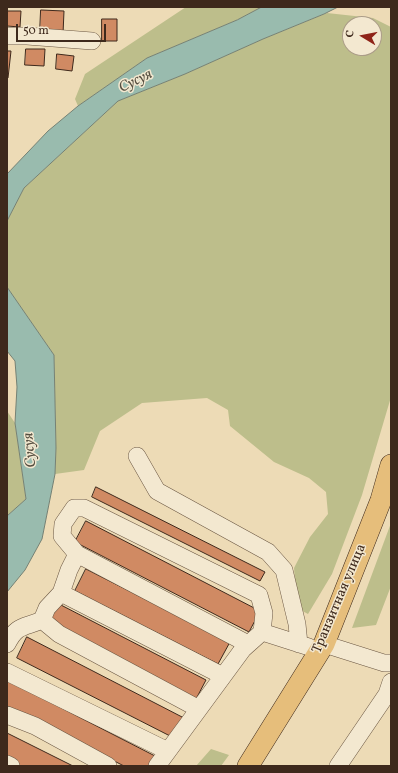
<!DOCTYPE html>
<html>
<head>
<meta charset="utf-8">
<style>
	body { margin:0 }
	#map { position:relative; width:398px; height:773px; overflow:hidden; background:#eddbb6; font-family:Vollkorn,serif }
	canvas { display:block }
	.frame { position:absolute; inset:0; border:8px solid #3e291c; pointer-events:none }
	.north { position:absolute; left:342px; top:16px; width:40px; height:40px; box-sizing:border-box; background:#f3e8d0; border:1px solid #ab9c88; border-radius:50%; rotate:280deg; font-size:11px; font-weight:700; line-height:16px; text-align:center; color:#3e291c }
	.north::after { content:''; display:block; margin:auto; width:14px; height:18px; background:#8f2418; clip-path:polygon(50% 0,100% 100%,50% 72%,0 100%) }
	.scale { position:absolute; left:16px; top:24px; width:90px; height:18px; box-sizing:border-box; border:2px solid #3e291c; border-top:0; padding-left:5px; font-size:12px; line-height:14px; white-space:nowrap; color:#3e291c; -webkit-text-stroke:3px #f3e8d0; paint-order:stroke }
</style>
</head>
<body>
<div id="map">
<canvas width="398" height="773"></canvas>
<div class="frame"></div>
<div class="north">С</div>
<div class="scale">50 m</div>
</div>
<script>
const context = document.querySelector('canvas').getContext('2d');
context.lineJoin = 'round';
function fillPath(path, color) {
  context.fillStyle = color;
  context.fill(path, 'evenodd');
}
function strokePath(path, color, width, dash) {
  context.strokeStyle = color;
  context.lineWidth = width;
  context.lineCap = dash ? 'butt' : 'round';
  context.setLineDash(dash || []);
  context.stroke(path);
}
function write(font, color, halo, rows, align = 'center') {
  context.font = font + ' Vollkorn,serif';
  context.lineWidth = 3;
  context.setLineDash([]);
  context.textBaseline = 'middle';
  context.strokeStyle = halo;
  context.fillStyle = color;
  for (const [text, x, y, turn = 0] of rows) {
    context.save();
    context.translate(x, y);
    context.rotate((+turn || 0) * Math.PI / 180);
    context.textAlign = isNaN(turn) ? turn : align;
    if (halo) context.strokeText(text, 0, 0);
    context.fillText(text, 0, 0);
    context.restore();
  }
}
fillPath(new Path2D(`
	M186,7h76l-25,13 -90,38 -69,48 -3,-7 10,-25z
	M327,13l46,5 18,9v370l-29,98 -30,79 -24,40 -11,-6 -3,-40 16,-31 18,-23 -2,-22 -17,-14 -35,-16 -44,-36 -2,-16 -21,-12 -65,5 -42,28 -16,39 -29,4 1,-26 -2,-93 -47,-68v-66l17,-33 94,-87 67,-27 78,-35zM350,24h24v24h-24z
	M7,411l8,12 11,76 -19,17z
	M391,523v63l-15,39 -24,3z
	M211,749l18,6 -8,11h-25z`), '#bdbe8b');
const water = new Path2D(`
	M262,7h76l-14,7 -61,25 -78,35 -67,27 -94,87 -17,33v-47l41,-43 30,-25 69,-48 90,-38z
	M7,287l47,68 2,93 -1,26 -13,65 -17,31 -18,22v-76l19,-17 -11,-76 2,-36 -2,-26 -8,-10z`);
fillPath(water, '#99bbae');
strokePath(water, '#758174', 1);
const building = new Path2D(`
	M41,10l23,1 -1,23 -23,-2z
	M7,11h14l-1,16 -13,-1z
	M102,19h15v22h-15z
	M26,49h19l-1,17 -19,-1z
	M7,51h4l-3,27h-1z
	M57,54l17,2 -2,15 -16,-2z
	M96,487l169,85 -5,9 -168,-84z
	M86,521l174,90 -11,21 -174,-90z
	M86,569l144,73 -12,22 -143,-73z
	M59,604l147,76 -10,19 -147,-76z
	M27,637l157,81 -10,20 -157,-80z
	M7,680l148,76 -5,10h-26l-117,-60z
	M7,733l66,33h-53l-13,-6z`);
fillPath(building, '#d08a63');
strokePath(building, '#3e291c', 1);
const minor = new Path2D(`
	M7,36h20l65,5
	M137,456l20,35 111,61 16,18 13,54 2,20
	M77,554l171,90
	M61,593l162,83
	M42,620l17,14 140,75
	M262,632l47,15
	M7,644c10,-20 17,-16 35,-24l5,-12 14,-15 8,-23 8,-16 -15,-18 1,-12 11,-16h10l175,87 5,18 -2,19 -19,17 -86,117
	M324,644l60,19h7
	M7,672l161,79
	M7,715l28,11 73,40
	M7,764l4,2
	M338,766l49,-72 4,-12`);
const major = new Path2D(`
	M248,766l76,-122 57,-144 10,-35`);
strokePath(minor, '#6a5642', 18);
strokePath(major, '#3e291c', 22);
strokePath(minor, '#f3e8d0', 17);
strokePath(major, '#e6be7b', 21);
write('14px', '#3e291c', '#f3e8d0', [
	["Транзитная улица",340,599,-67]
]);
write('italic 15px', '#554e40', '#f3e8d0', [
	["Сусуя",136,82,-26],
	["Сусуя",31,450,-95]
]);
</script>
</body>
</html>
